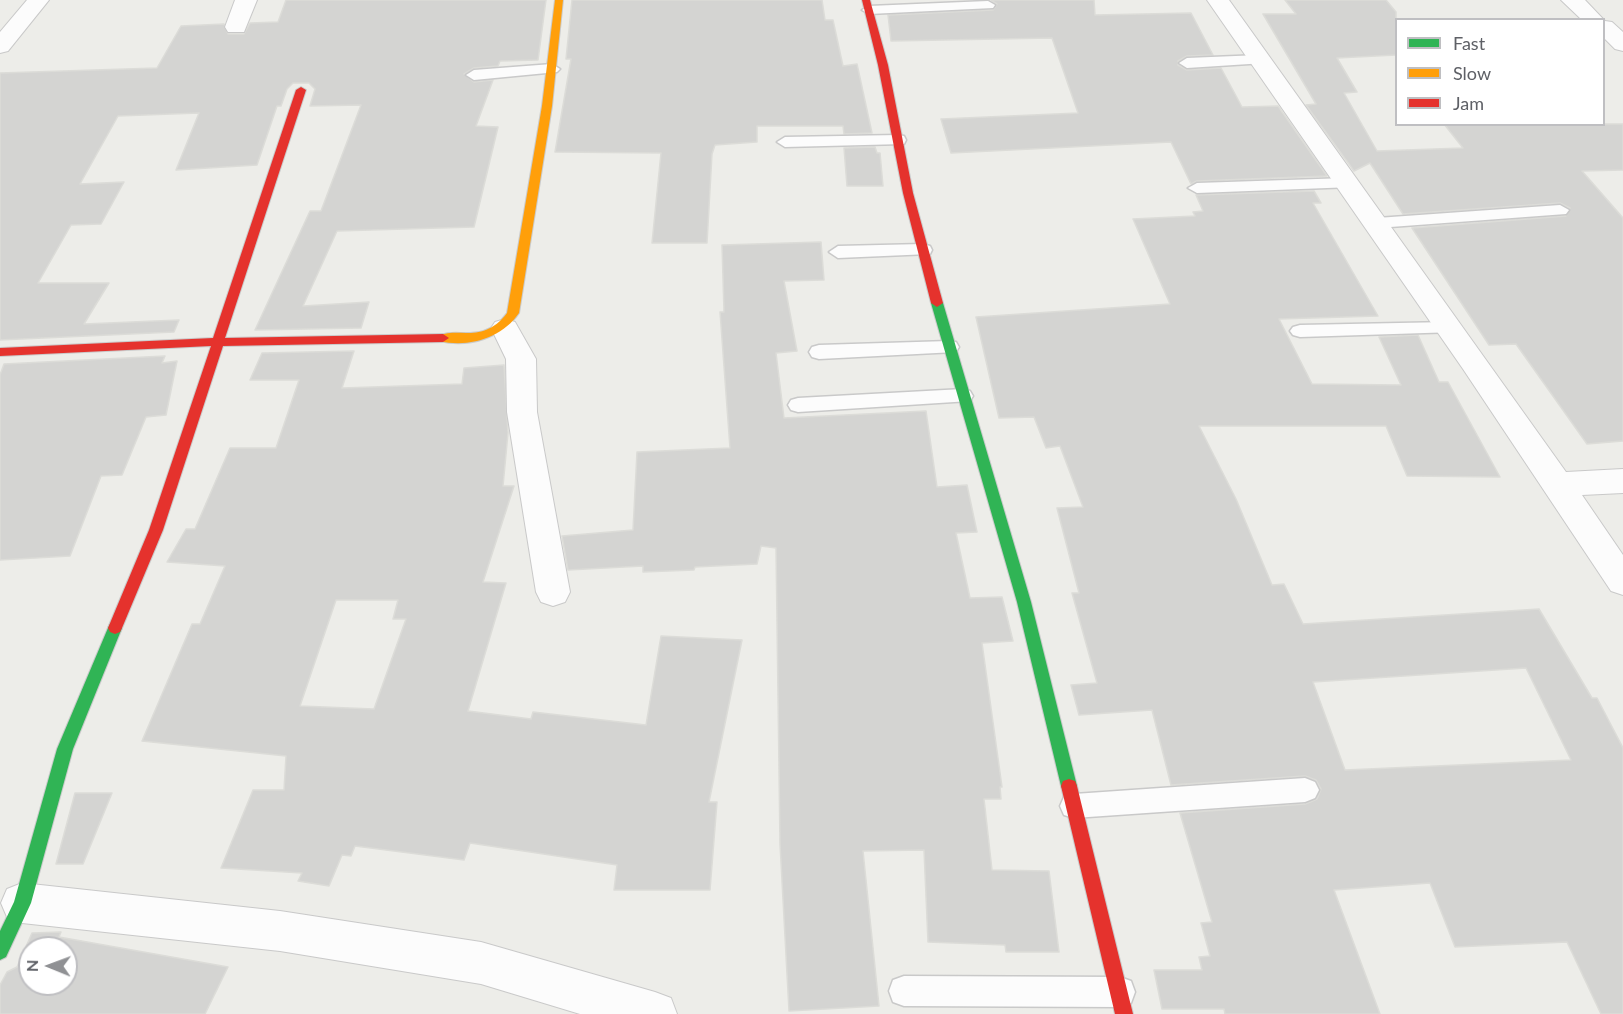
<!DOCTYPE html>
<html>
<head>
<meta charset="utf-8">
<style>
	body { margin:0 }
	#map { position:relative; width:1623px; height:1014px; overflow:hidden; background:#edede9; font-family:Lato,sans-serif }
	canvas { display:block }
	.legend { position:absolute; left:1395px; top:18px; width:210px; height:108px; box-sizing:border-box; background:#fff; border:2px solid #bfbfc2; margin:0; padding:8px 10px; list-style:none; font-size:18px; color:#5e6066 }
	.legend li { display:flex; align-items:center; gap:12px; height:30px }
	.legend b { width:30px; border:2px solid #bfbfc2 }
	.north { position:absolute; left:18px; top:936px; width:60px; height:60px; box-sizing:border-box; background:#fff; border:2px solid #bfbfc2; border-radius:50%; rotate:271deg; font-size:16px; font-weight:700; line-height:24px; text-align:center; color:#5e6066 }
	.north::after { content:''; display:block; margin:auto; width:21px; height:27px; background:#909194; clip-path:polygon(50% 0,100% 100%,50% 72%,0 100%) }
</style>
</head>
<body>
<div id="map">
<canvas width="1623" height="1014"></canvas>
<ul class="legend">
<li><b style="height:8px;background:#30b455"></b>Fast</li>
<li><b style="height:8px;background:#ff9f0a"></b>Slow</li>
<li><b style="height:8px;background:#e5322d"></b>Jam</li>
</ul>
<div class="north">N</div>
</div>
<script>
const context = document.querySelector('canvas').getContext('2d');
context.lineJoin = 'round';
function fillPath(path, color) {
  context.fillStyle = color;
  context.fill(path, 'evenodd');
}
function strokePath(path, color, width, dash) {
  context.strokeStyle = color;
  context.lineWidth = width;
  context.lineCap = dash ? 'butt' : 'round';
  context.setLineDash(dash || []);
  context.stroke(path);
}
const building = new Path2D(`
	M286,0h260l-8,60 -38,1 -2,5 -24,2 -10,6 10,8 19,-2 -17,46 22,1 -24,100 -137,4 -34,75 66,-4 -8,26 -106,2 55,-119h11l40,-106 -51,1 5,-17 -6,-6h-16l-6,6 -6,17h-4l-20,59 -81,5 23,-57 -81,3 -38,68 44,-2 -23,42 -30,1 -33,58h71l-25,41 95,-4 -5,12 -174,8v-267l157,-5 24,-42 43,-2 4,10h16l6,-11 28,-1z
	M572,0h250l3,20h8l10,46 14,-2 15,69 -28,1 -1,-8h-86v16l-42,3 -3,9 -5,89h-55l9,-90 -106,-1 16,-93h-5z
	M991,0h103l1,15 96,-2 22,42 -26,1 -9,5v4l9,5 34,-2 21,39 36,-1 49,70 -130,5 -6,3 -20,-42 -220,11 -10,-34 137,-6 -26,-75 -161,3 -3,-26 105,-5 4,-6z
	M1285,0h101l10,12v43l-59,3 20,34 -13,1 33,58 86,-3 -19,-24h179v46l-41,1 41,47v223l-36,3 -71,-100 -27,1 -77,-117 154,-12 4,-8 -10,-5 -157,11 -33,-51 -16,8 -48,-66 10,-1 -53,-90h33z
	M875,147l2,6h3l3,33h-36l-3,-38z
	M1314,191l7,12h-8l65,113 -99,3 33,65 89,1 -22,-48 39,-2 21,47h9l52,95 -93,-1 -21,-50h-187l37,73 36,86 12,-1 19,40 236,-15 53,89h5l26,50v266h-22l-34,-72 -112,5 -25,-64 -96,7 46,124h-155l-1,-5h-62l-8,-39h48l-3,-13 11,-1 -9,-33 11,-1 -32,-109 125,-9 12,-5 4,-10 -5,-9 -11,-4 -134,9 -19,-75 -73,5 -8,-30 26,-2 -25,-90h7l-22,-85 26,-1 -23,-61 -14,2 -12,-31 -35,1 -23,-101 194,-13 -37,-85 62,-3 -2,-4 10,-1 -7,-16zM1526,668l45,92 -226,10 -32,-88z
	M821,242l3,38 -40,1 13,70 -21,2 8,65 142,-7 11,76 30,-2 10,47 -21,1 14,65 32,-1 11,44 -31,2 20,144h-2l1,12h-17l8,71 57,1 10,81h-53l-1,-7 -77,-3 -4,-92 -61,1 16,155 -90,5 -9,-167 -4,-296 -15,-2 -4,18 -62,3 -1,3 -51,2v-6l-75,4 -6,-34 71,-6 4,-78 93,-4 -10,-136h4l-2,-67z
	M354,351l-12,37 120,-4 2,-16 40,-3 4,68 -5,53h11l-31,96 23,1 -38,128 63,8 2,-7 113,13 15,-89 81,4 -33,162h8l-7,88h-96l3,-25 -147,-22 -6,17 -109,-14 -4,10 -9,-1 -13,31 -31,-5 4,-8 -81,-5 32,-78h31l2,-34 -144,-15 50,-117h8l25,-58 -58,-4 19,-33h9l35,-81h46l23,-68h-49l12,-27zM336,600h62l-5,19h13l-32,90 -74,-3z
	M165,356l-3,7 15,-2 -11,54 -20,2 -24,58 -21,1 -31,80 -70,4v-185l4,-11z
	M75,793h37l-29,71h-27z
	M61,932l-2,5 169,30 -23,47h-205v-29l7,-13 10,-5 15,-34zM30,948h36v36h-36z`);
fillPath(building, '#d4d4d2');
strokePath(building, '#dcdcd8', 1.5);
const lane = new Path2D(`
	M988,1l7,4 -2,3 -124,6 -7,-4 7,-4z
	M1260,55l8,5 -3,3 -78,5 -8,-5 8,-5z
	M552,64l8,5 -3,3 -83,8 -8,-5 8,-5z
	M898,135l6,1 2,4 -2,4 -119,3 -8,-5 8,-5z
	M1347,178l9,5 -3,4 -156,6 -9,-5 9,-5z
	M1560,205l9,5 -3,4 -189,14 -9,-5 9,-5z
	M923,244l7,2 2,4 -2,4 -92,4 -9,-6 9,-6z
	M1449,322l7,2 3,4 -3,4 -156,5 -7,-2 -3,-4 3,-4 7,-2z
	M949,341l7,1 3,5 -3,5 -137,7 -7,-2 -3,-5 3,-5 7,-2z
	M963,389l7,2 3,5 -3,5 -172,11 -7,-2 -3,-5 3,-5 7,-2z
	M1305,778l10,4 4,8 -4,8 -10,4 -231,16 -10,-3 -4,-9 4,-9 10,-3z
	M904,976l216,1 11,4 4,11 -4,11 -11,4 -216,-1 -11,-4 -4,-11 4,-11z`);
const street = new Path2D(`
	M27,0h22l-41,51 -8,2v-21z
	M235,0h22l-13,32h-16l-3,-5z
	M1207,0h22l337,472 57,-3v24l-41,2 41,60v40l-12,-4 -148,-222z
	M1561,0h24l20,21 7,1 11,10v19l-8,-2 -11,-11v-18h-22z
	M505,319l10,3 21,37 1,53 33,180 -5,10 -12,4 -12,-4 -5,-10 -29,-180 -1,-53 -15,-31 4,-6z
	M22,883l258,28 201,31 174,50 16,6 6,16h-97l-99,-30 -201,-33 -258,-28 -15,-6 -6,-14 6,-14z`);
const fast = new Path2D(`
	M937,299l6,4 88,299 46,184 -2,5 -6,2 -6,-2 -2,-5 -44,-184 -86,-299z
	M115,622l5,2 2,4 -49,121 -42,154 -25,54 -6,3v-29l14,-29 43,-153 51,-121 2,-4z`);
const slow = new Path2D(`
	M555,0h8l-11,106 -33,207c-17,25 -50,35 -80,28l-2,-3c15,-14 45,9 70,-25l35,-207z`);
const jam = new Path2D(`
	M862,0h8l18,65 25,128 30,110 -6,4 -6,-4 -28,-110 -25,-128z
	M301,87l5,3 -81,248 218,-4 6,4 -6,4 -220,4 -60,184 -41,98 -2,4 -5,2 -5,-2 -2,-4 41,-98 62,-184 -211,10v-8l213,-10 83,-248z
	M1069,779l6,2 2,5 56,228h-18l-54,-228 2,-5z`);
strokePath(lane, '#c9c9c9', 3);
strokePath(street, '#c9c9c9', 2);
strokePath(fast, '#cacbcb', 2);
strokePath(slow, '#cacbcb', 2);
strokePath(jam, '#cacbcb', 2);
fillPath(lane, '#fcfcfc');
fillPath(street, '#fcfcfc');
fillPath(fast, '#30b455');
fillPath(slow, '#ff9f0a');
fillPath(jam, '#e5322d');
</script>
</body>
</html>
